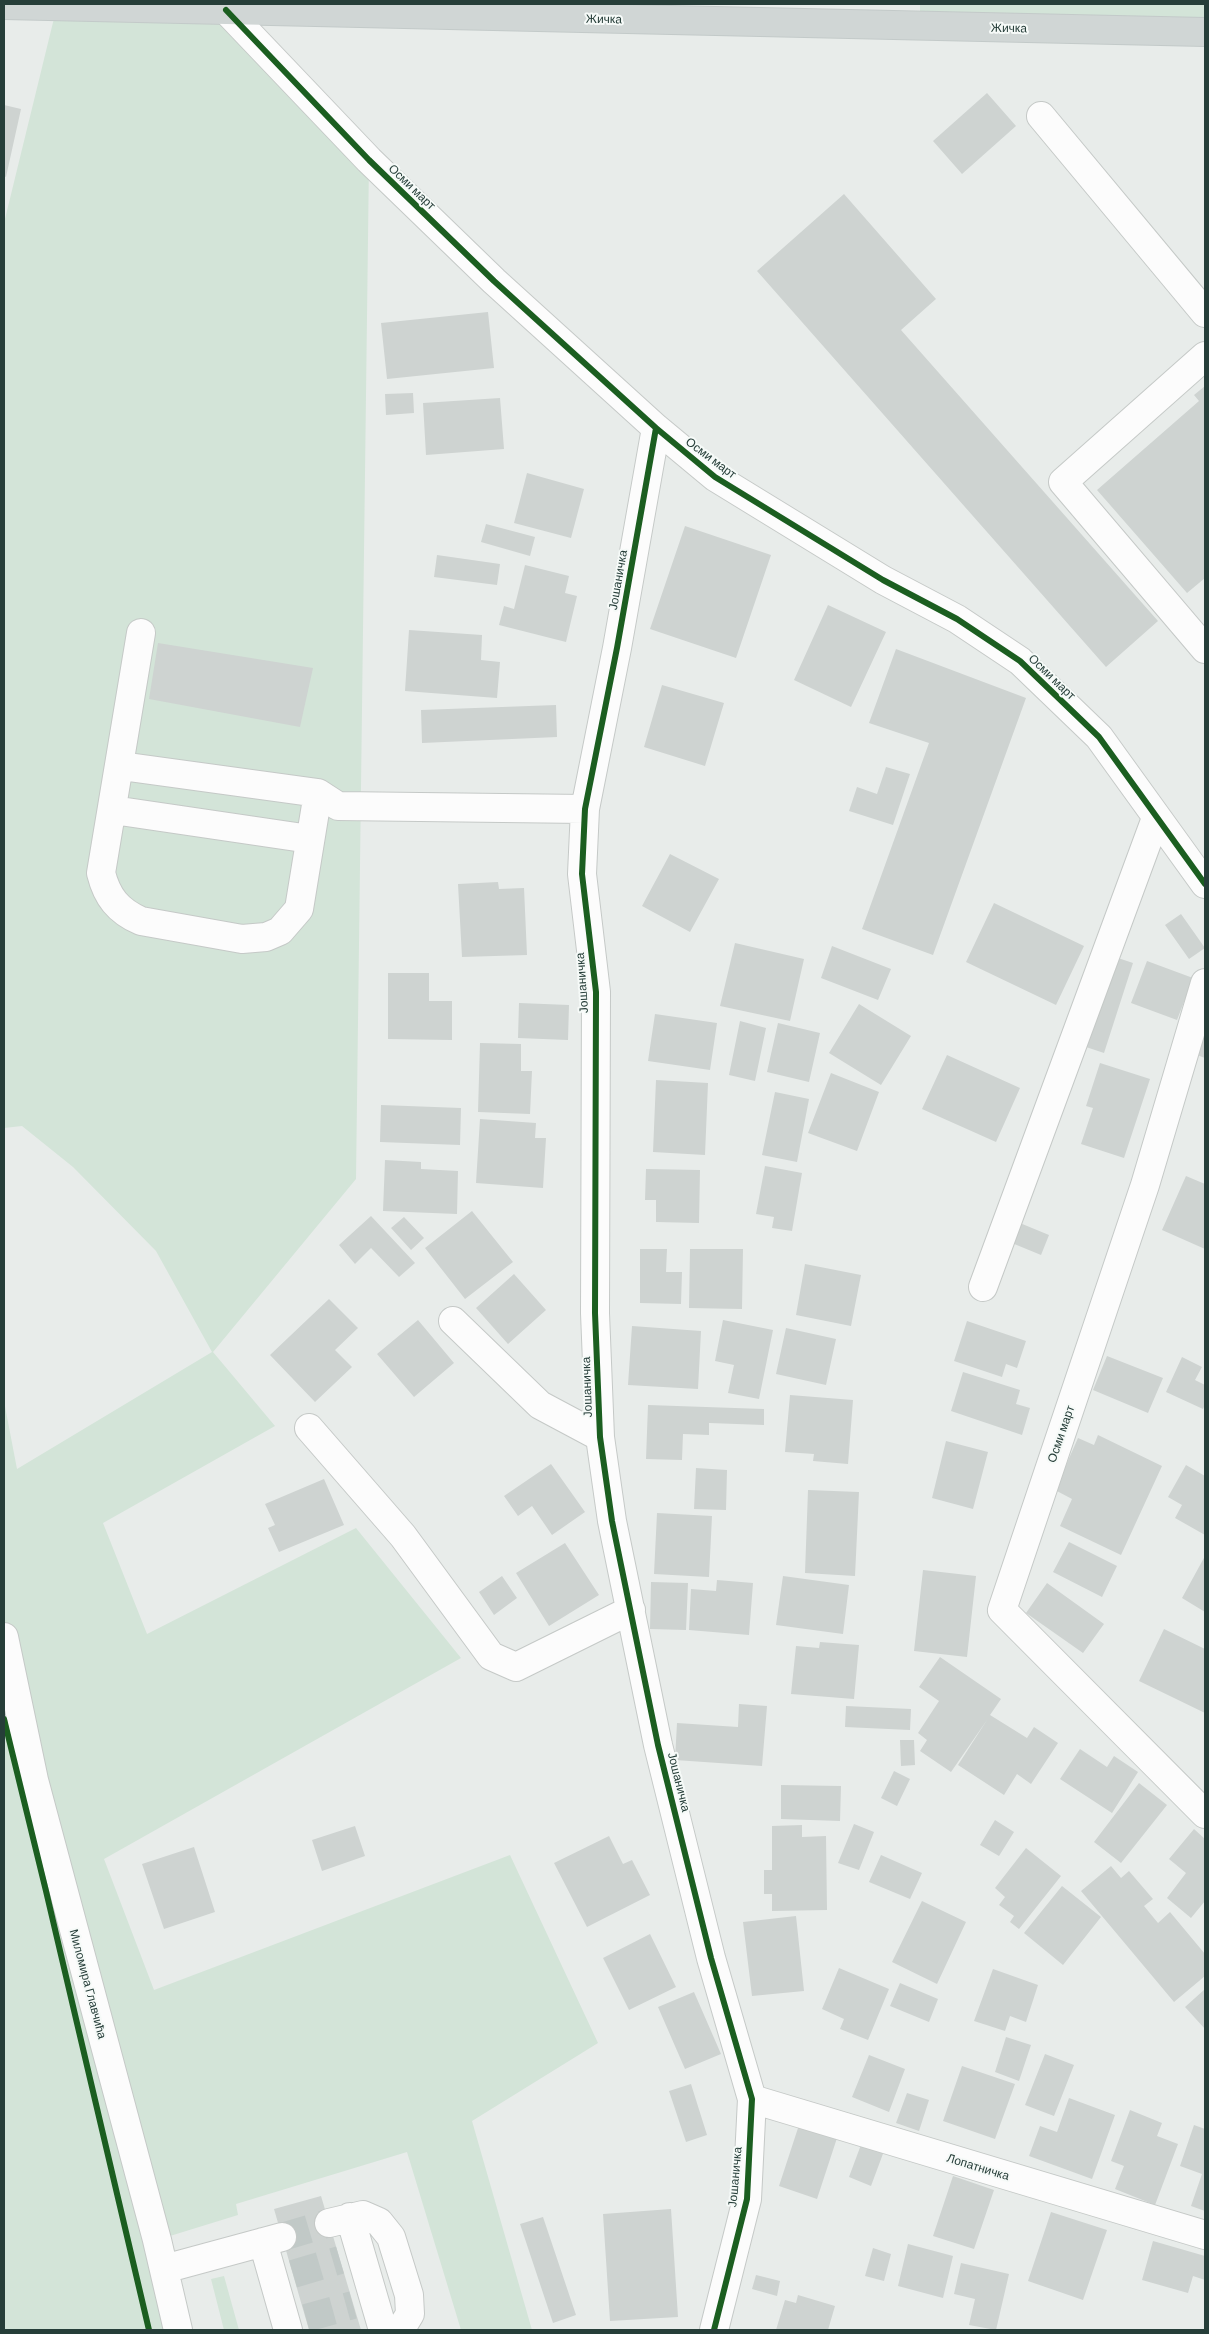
<!DOCTYPE html>
<html>
<head>
<meta charset="utf-8">
<style>
	body { margin:0 }
	#map { position:relative; width:1209px; height:2334px; overflow:hidden; background:#e8ecea; font-family:Barlow,sans-serif }
	canvas { display:block }
	.frame { position:absolute; inset:0; border:5px solid #263e39; pointer-events:none }
</style>
</head>
<body>
<div id="map">
<canvas width="1209" height="2334"></canvas>
<div class="frame"></div>
</div>
<script>
const context = document.querySelector('canvas').getContext('2d');
context.lineJoin = 'round';
function fillPath(path, color) {
  context.fillStyle = color;
  context.fill(path, 'evenodd');
}
function strokePath(path, color, width, dash) {
  context.strokeStyle = color;
  context.lineWidth = width;
  context.lineCap = dash ? 'butt' : 'round';
  context.setLineDash(dash || []);
  context.stroke(path);
}
function write(font, color, halo, rows, align = 'center') {
  context.font = font + ' Barlow,sans-serif';
  context.lineWidth = 4;
  context.setLineDash([]);
  context.textBaseline = 'middle';
  context.strokeStyle = halo;
  context.fillStyle = color;
  for (const [text, x, y, turn = 0] of rows) {
    context.save();
    context.translate(x, y);
    context.rotate((+turn || 0) * Math.PI / 180);
    context.textAlign = isNaN(turn) ? turn : align;
    if (halo) context.strokeText(text, 0, 0);
    context.fillText(text, 0, 0);
    context.restore();
  }
}
fillPath(new Path2D(`
	M920,4h285v28l-285,-6z
	M57,6l169,4 143,150 -13,1019 -143,173 62,74 -172,97 44,111 209,-106 105,130 -357,201 50,131 356,-135 88,188 -126,78 60,209h-71l-54,-178 -171,52 2,11 -81,25 21,90h-174v-929l13,68 195,-117 -56,-101 -83,-84 -51,-41 -18,2v-905z
	M224,2276l15,54h-15l-13,-51z`), '#d3e4d8');
fillPath(new Path2D(`
	M987,93l29,33 -54,48 -29,-33z
	M4,105l17,4 -15,68 -2,-1z
	M844,194l92,105 -35,31 257,291 -52,46 -349,-396z
	M488,312l6,56 -107,11 -6,-56z
	M1205,386v192l-18,15 -90,-103 102,-89 -5,-6z
	M413,393l1,20 -28,2 -1,-21z
	M500,398l4,51 -78,6 -3,-52z
	M527,473l57,16 -13,49 -57,-15z
	M486,524l49,13 -5,19 -49,-14z
	M685,526l86,29 -35,103 -86,-29z
	M437,555l63,9 -3,21 -63,-8z
	M525,565l44,11 -4,17 12,3 -11,46 -67,-17 5,-19 10,3z
	M828,605l58,27 -35,75 -57,-27z
	M409,630l73,5 -1,25 19,2 -3,36 -92,-7z
	M158,643l155,25 -13,59 -151,-28z
	M896,649l130,49 -93,257 -71,-26 67,-186 -60,-20z
	M662,685l62,18 -19,63 -61,-19z
	M556,705l1,32 -135,6 -1,-33z
	M886,767l24,7 -17,51 -44,-14 8,-24 20,7z
	M670,854l49,25 -29,53 -48,-26z
	M498,882l1,7 25,-1 3,67 -65,2 -4,-73z
	M994,903l90,43 -28,59 -90,-43z
	M1181,914l24,34 -16,11 -24,-34z
	M735,943l69,16 -14,62 -70,-15z
	M832,946l59,23 -13,31 -57,-22z
	M1115,957l18,6 -29,90 -18,-6z
	M1147,961l46,17 -16,42 -46,-17z
	M388,973h41v28h23v39l-64,-1z
	M519,1003l50,2 -1,35 -50,-2z
	M859,1004l52,32 -30,49 -52,-32z
	M655,1014l62,9 -7,47 -62,-9z
	M740,1021l26,7 -11,53 -26,-6z
	M778,1023l42,10 -11,49 -42,-10z
	M1205,1031v27l-8,-3z
	M480,1043l41,1v27h11l-2,43 -52,-2z
	M947,1055l73,33 -24,54 -74,-33z
	M1100,1063l50,16 -26,79 -43,-14 12,-36 -7,-2z
	M831,1073l48,19 -22,59 -49,-18z
	M656,1080l52,3 -3,72 -52,-3z
	M775,1092l34,7 -12,63 -35,-7z
	M381,1105l80,3 -1,37 -80,-3z
	M480,1119l56,4 -1,15h11l-3,50 -67,-5z
	M385,1160l36,2v7l37,2 -1,43 -74,-3z
	M765,1166l37,7 -10,58 -20,-3 2,-11 -18,-3z
	M646,1169l54,1 -1,53 -43,-1v-22h-11z
	M1186,1176l19,8v65l-43,-19z
	M472,1211l41,51 -48,37 -40,-51z
	M371,1216l44,47 -16,14 -28,-29 -16,16 -16,-19z
	M404,1217l20,21 -13,12 -20,-22z
	M1015,1221l34,14 -8,20 -34,-14z
	M640,1249h27l-1,23h16l-1,32 -41,-1z
	M690,1249h53l-1,60 -53,-1z
	M805,1264l56,11 -10,51 -55,-11z
	M514,1274l32,36 -38,34 -32,-36z
	M329,1299l29,29 -23,22 17,17 -37,35 -45,-47z
	M418,1320l36,43 -40,34 -37,-43z
	M723,1320l50,10 -14,69 -31,-6 6,-28 -19,-4z
	M967,1321l59,20 -9,27 -11,-4 -4,13 -48,-16z
	M632,1326l69,5 -3,58 -70,-4z
	M786,1328l50,11 -10,46 -50,-11z
	M1107,1356l56,22 -15,35 -55,-23z
	M1182,1357l20,10 -7,13 10,5v20l-2,4 -37,-17z
	M963,1372l57,18 -4,14 14,4 -8,27 -71,-24z
	M790,1395l63,5 -5,64 -35,-3 1,-7 -29,-2z
	M648,1405l116,4v16l-55,-2v12l-26,-1 -1,26 -36,-1z
	M1098,1435l64,31 -41,89 -61,-29 12,-27 -17,-9 23,-52 16,7z
	M946,1441l42,11 -15,57 -41,-11z
	M551,1464l34,48 -33,23 -20,-29 -14,10 -14,-20z
	M1186,1465l19,11v59l-30,-17 7,-13 -14,-8z
	M696,1468l31,2 -1,40 -32,-1z
	M324,1479l20,46 -65,27 -11,-24 7,-3 -10,-21z
	M808,1490l51,2 -4,84 -50,-3z
	M657,1513l55,3 -3,61 -55,-3z
	M1069,1542l48,24 -15,31 -49,-25z
	M565,1543l34,52 -50,31 -33,-53z
	M1205,1556v56l-23,-14z
	M923,1570l53,6 -9,81 -53,-6z
	M502,1576l15,22 -23,17 -15,-23z
	M783,1576l66,9 -6,49 -67,-9z
	M717,1580l36,3 -4,52 -60,-5 2,-41 25,2z
	M651,1582l37,1 -2,47 -36,-1z
	M1047,1583l57,41 -21,29 -57,-40z
	M1164,1629l41,20v64l-66,-32z
	M820,1642l39,3 -5,54 -63,-5 5,-48 23,2z
	M940,1657l61,42 -11,16 37,23 7,-11 24,16 -27,41 -14,-10 -13,21 -46,-30 29,-45 -36,52 -31,-21 7,-11 -9,-7 21,-32 -20,-14z
	M739,1704l28,2 -5,60 -87,-6 2,-37 61,4z
	M846,1706l65,3 -1,21 -65,-3z
	M900,1740h14l1,25 -14,1z
	M1080,1749l27,18 7,-11 24,16 -26,41 -52,-34z
	M894,1771l16,8 -13,27 -16,-8z
	M1139,1783l28,22 -46,58 -27,-21z
	M781,1785l60,1 -1,35 -59,-2z
	M995,1820l19,12 -15,24 -19,-11z
	M854,1824l20,8 -15,38 -21,-7z
	M802,1825v12l24,-1 1,74 -55,1v-17h-8v-24h8v-44z
	M355,1826l10,30 -43,15 -10,-31z
	M1194,1829l11,10v62l-14,17 -24,-20 19,-25 -17,-14z
	M609,1836l14,28 9,-4 18,35 -63,32 -33,-64z
	M194,1847l21,65 -51,17 -22,-65z
	M1026,1848l35,28 -42,53 -9,-7 4,-6 -15,-11 6,-8 -10,-9z
	M881,1855l41,18 -12,26 -41,-17z
	M1111,1866l10,12 8,-7 24,28 -9,7 14,17 12,-11 35,42v22l-31,26 -93,-111z
	M1062,1886l39,31 -38,48 -39,-32z
	M922,1901l44,21 -29,62 -45,-22z
	M796,1916l8,75 -52,5 -9,-74z
	M650,1934l26,53 -47,23 -26,-52z
	M839,1968l50,21 -21,51 -28,-11 4,-10 -22,-10z
	M993,1969l45,16 -12,37 -16,-6 -5,15 -31,-10z
	M900,1983l38,16 -9,23 -39,-16z
	M1205,1989v40l-20,-22z
	M694,1992l27,62 -36,15 -27,-62z
	M1006,2037l25,8 -12,36 -24,-9z
	M1045,2054l29,11 -20,51 -29,-11z
	M869,2055l36,14 -16,43 -37,-15z
	M962,2066l53,18 -20,55 -52,-18z
	M691,2084l16,51 -21,7 -17,-51z
	M907,2093l22,7 -10,31 -23,-8z
	M1069,2098l46,17 -23,64 -63,-23 11,-30 17,6z
	M1130,2110l32,13 -5,13 21,8 -23,61 -40,-16 9,-23 -13,-5z
	M799,2125l38,13 -20,61 -38,-13z
	M1194,2125l11,4v82l-14,-5 11,-32 -22,-8z
	M862,2142l22,9 -13,35 -22,-9z
	M953,2176l41,14 -20,59 -41,-13z
	M321,2196l40,134h-52l-35,-121z
	M671,2209l7,108 -68,4 -7,-107z
	M1051,2212l56,18 -24,70 -55,-19z
	M543,2217l33,98 -23,8 -33,-99z
	M1153,2241l52,15v24l-12,-4 -5,17 -46,-13z
	M908,2244l45,12 -10,42 -45,-12z
	M873,2248l18,6 -7,27 -19,-5z
	M961,2263l48,11 -13,56 -27,-5 6,-26 -21,-5z
	M756,2275l24,6 -3,15 -25,-7z
	M798,2295l37,11 -7,24h-52l9,-30 11,3z`), '#ced3d1');
strokePath(new Path2D(`
	M282,2237l47,-14
	M293,2274l47,-14
	M306,2318l47,-13`), '#c1c9c7', 28, [28, 14]);
const minor = new Path2D(`
	M226,10l143,150 125,121 162,147 59,49 168,103 74,39 63,42 79,76 106,147
	M1041,116l164,197
	M1205,356l-142,126 142,167
	M656,428l-39,220 -32,161 -3,65 14,118 -1,321 5,124 12,84 46,224 53,213 41,141 -5,100 -33,131
	M141,633l-40,240c6,24 17,38 40,48l101,18 24,-2 14,-6 19,-22 19,-116
	M121,766l197,27 20,13 247,3
	M113,810l197,29
	M1205,983l-60,202 -143,425 203,204
	M983,1287l173,-469
	M453,1321l87,84 60,32
	M309,1428l94,108 88,120 25,11 115,-57
	M4,1637l30,143 123,460 21,90
	M752,2099l453,136
	M350,2217l33,113
	M329,2223l34,-8 16,7 12,15 18,58 1,19 -8,13 -7,3
	M263,2242l25,88
	M164,2269l118,-32`);
const major = new Path2D(`
	M4,5l1201,27`);
strokePath(minor, '#c5c9c7', 30);
strokePath(major, '#c3cac9', 30);
strokePath(minor, '#fcfcfc', 28);
strokePath(major, '#d0d6d5', 28);
strokePath(new Path2D(`
	M226,10l143,150 125,121 162,147 59,49 168,103 74,39 63,42 79,76 106,147
	M656,428l-39,220 -32,161 -3,65 14,118 -1,321 5,124 12,84 46,224 53,213 41,141 -5,100 -33,131
	M4,1719l42,172 103,439`), '#1b5e20', 6);
write('12px', '#263e39', '#f6faf8', [
	["Жичка",604,19,1],
	["Жичка",1009,28,1],
	["Осми март",412,187,44],
	["Осми март",711,458,37],
	["Јошаничка",618,580,-80],
	["Осми март",1052,677,44],
	["Јошаничка",582,983,-94],
	["Јошаничка",587,1387,-92],
	["Осми март",1061,1434,-71],
	["Јошаничка",679,1782,76],
	["Миломира Главчића",88,1984,75],
	["Лопатничка",978,2167,17],
	["Јошаничка",735,2177,-85]
]);
</script>
</body>
</html>
